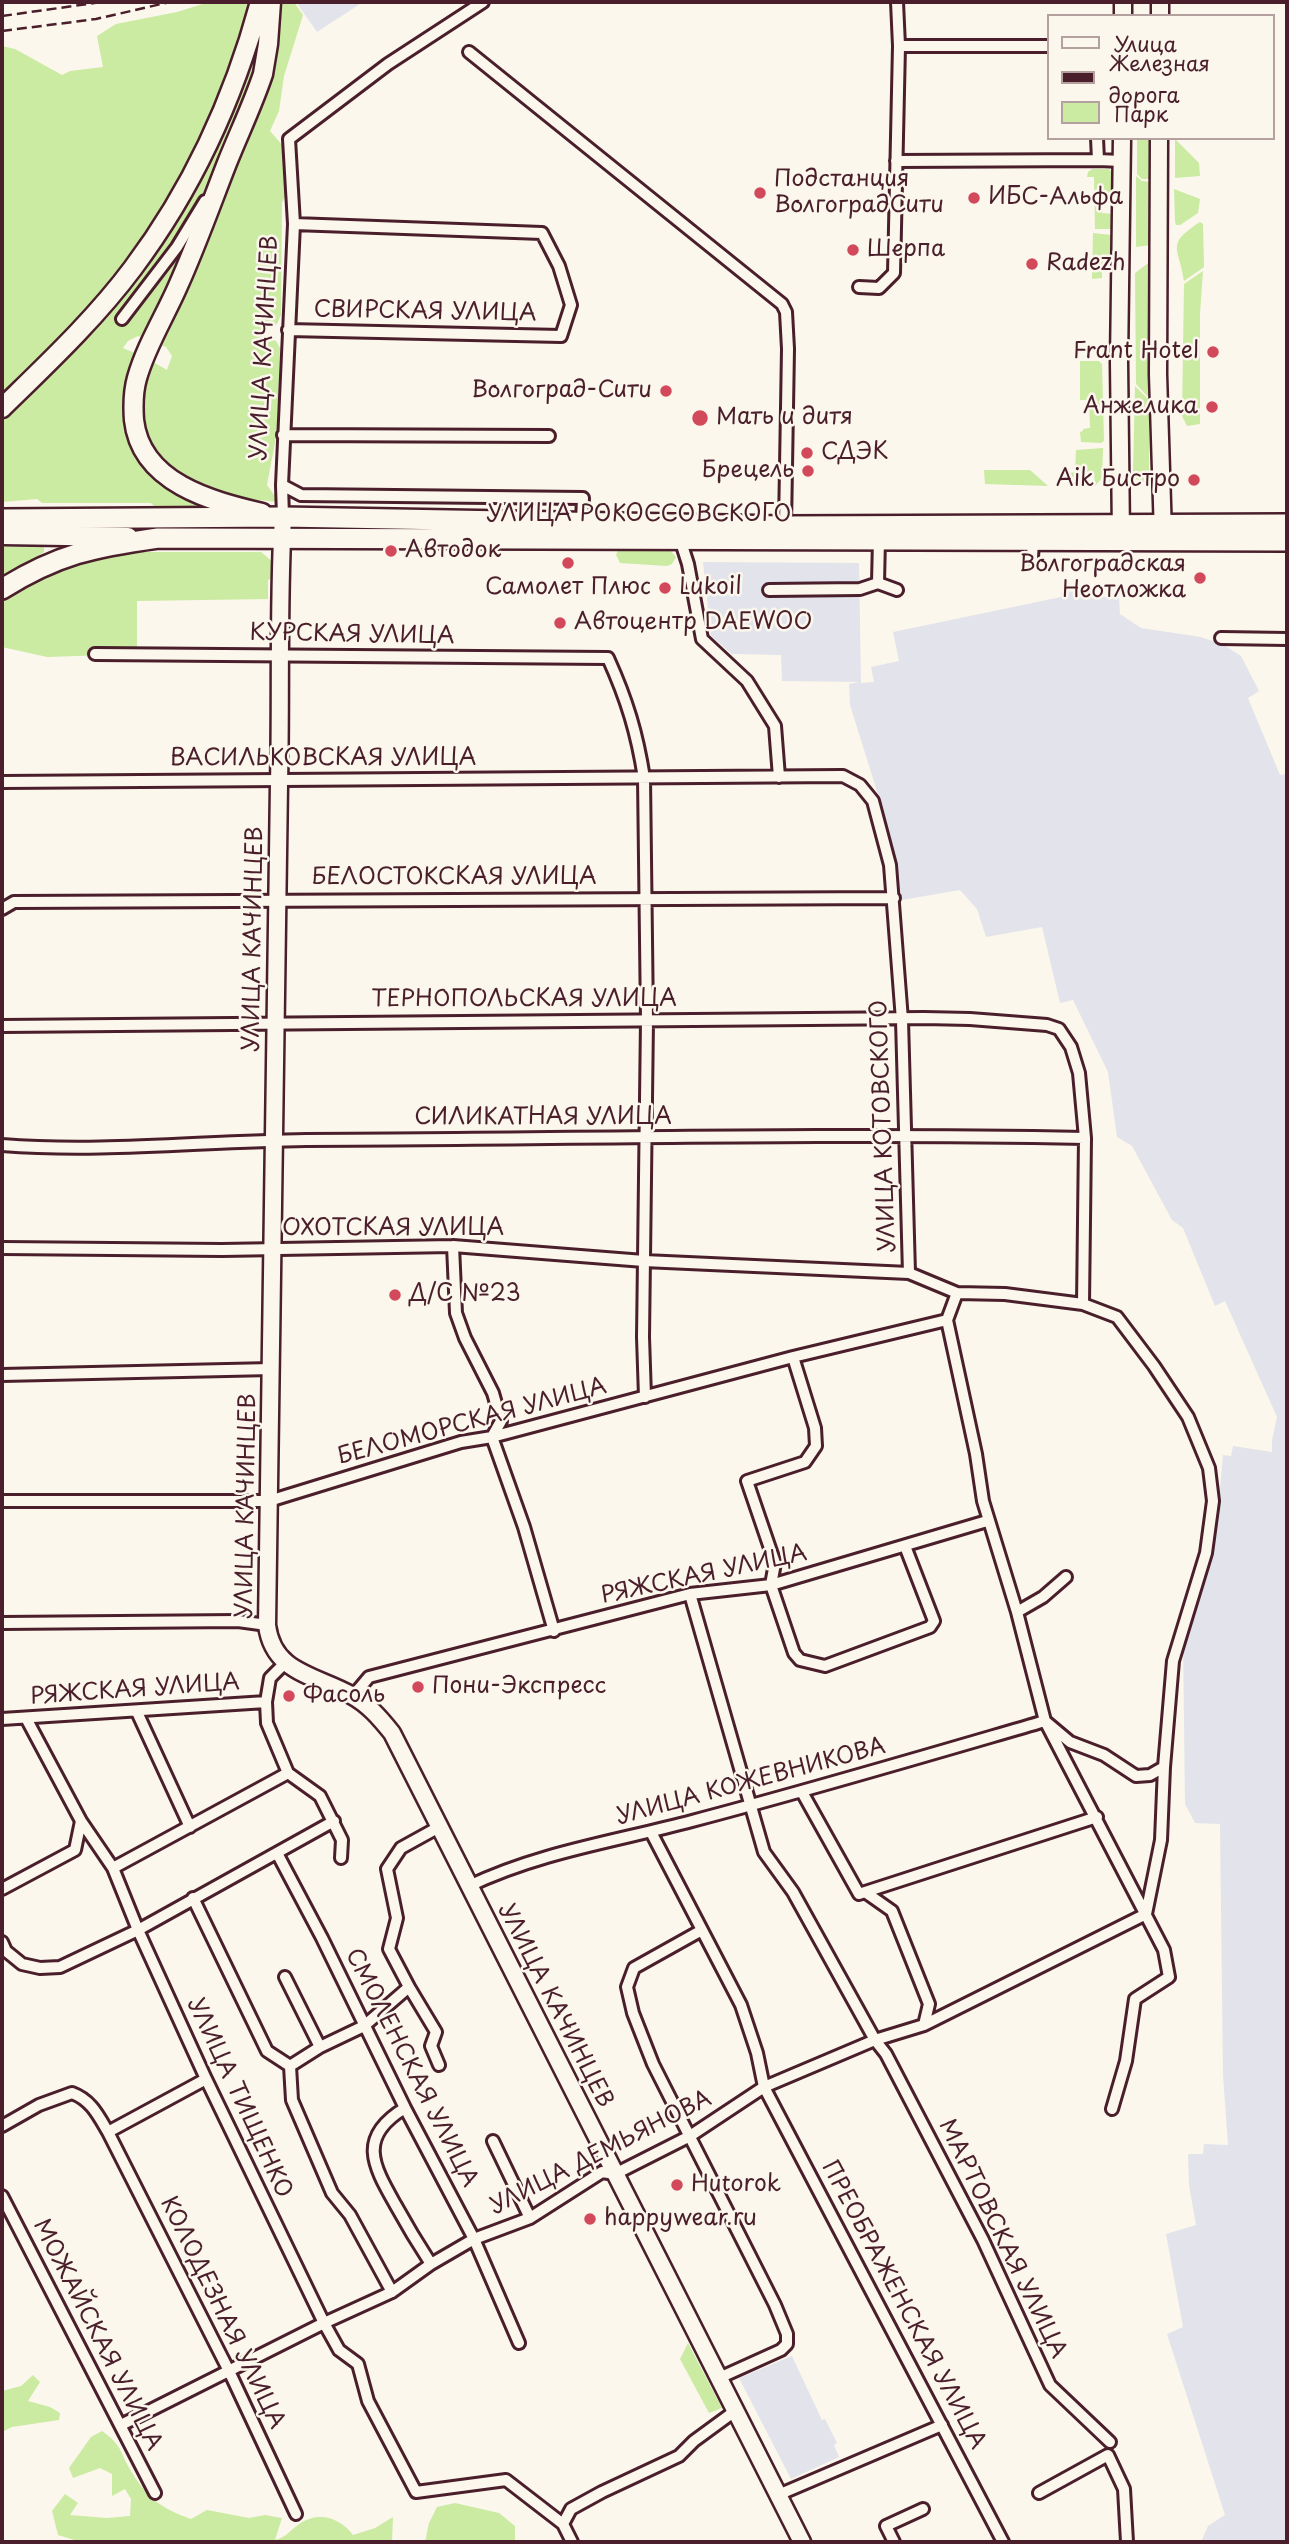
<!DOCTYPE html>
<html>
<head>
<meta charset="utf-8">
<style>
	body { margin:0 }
	#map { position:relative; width:1289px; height:2544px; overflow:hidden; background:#fbf7ec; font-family:"Playpen Sans",sans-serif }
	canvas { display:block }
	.frame { position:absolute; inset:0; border:4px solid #4a1f2b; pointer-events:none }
	.legend { position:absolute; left:1047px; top:14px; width:228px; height:126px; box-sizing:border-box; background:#fbf7ec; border:2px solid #b4a19f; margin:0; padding:9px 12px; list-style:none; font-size:21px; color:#4a1f2b }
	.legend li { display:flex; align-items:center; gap:14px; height:35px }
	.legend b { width:35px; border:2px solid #b4a19f }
</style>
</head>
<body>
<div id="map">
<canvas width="1289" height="2544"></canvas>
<div class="frame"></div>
<ul class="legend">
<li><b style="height:9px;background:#fbf7ec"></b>Улица</li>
<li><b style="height:9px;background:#4a1f2b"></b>Железная дорога</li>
<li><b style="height:19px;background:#cbeaa2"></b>Парк</li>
</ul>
</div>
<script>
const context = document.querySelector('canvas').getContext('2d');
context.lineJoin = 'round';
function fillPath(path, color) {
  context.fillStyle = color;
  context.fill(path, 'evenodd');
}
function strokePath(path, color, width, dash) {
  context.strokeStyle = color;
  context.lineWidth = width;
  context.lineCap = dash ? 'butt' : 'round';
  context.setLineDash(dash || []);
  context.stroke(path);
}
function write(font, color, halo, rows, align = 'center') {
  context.font = font + ' "Playpen Sans",sans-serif';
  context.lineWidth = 5;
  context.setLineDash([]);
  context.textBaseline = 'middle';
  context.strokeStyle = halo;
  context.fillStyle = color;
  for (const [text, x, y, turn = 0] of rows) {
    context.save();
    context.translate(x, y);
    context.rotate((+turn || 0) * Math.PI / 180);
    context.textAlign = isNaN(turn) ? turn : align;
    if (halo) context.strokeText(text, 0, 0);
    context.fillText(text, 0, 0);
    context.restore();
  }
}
fillPath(new Path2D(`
	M296,2h67l-46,30z
	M703,562l156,1 2,120 13,-1 -3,-15 28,-6 -6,-29 168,-35v-5l28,-1 1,6h29l1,17 21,14 60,9 23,8 17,11 18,35 -11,7 32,77 7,-1v1768h-86l7,-16 17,-11 -58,-181 16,-7 -17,-93 30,-9 -7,-40 -1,-31h15l1,-10 24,1 -5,-70 -3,-251 -25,-1 -10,-19 -2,-164 35,-129 5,-56 8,1 2,-10 39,6v-12l5,-23 -52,-116 -10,5 -32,-78 -11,-8 -40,-74 -15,-9 -9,-65 -35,-72 -13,3 -18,-76 -56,10 -9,-28 -17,-19 -58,10 -22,-99 -30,-96 -1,-21 11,-2 -78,-1 -1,-26 -49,-1 -21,-18z
	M792,2356l30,64 3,-1 12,24 -3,2 5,12 -48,22 -52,-101z`), '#e3e4eb');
fillPath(new Path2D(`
	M209,2h85l9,13 -19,61 -5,35 -9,20 13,15 9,40 -10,16 -1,113 -4,9 -16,6 1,6 14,5 4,7 -3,84 -10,53 12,17c-29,-3 -71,-5 -96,-21 -33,-22 -50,-61 -40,-100 2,-6 7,-13 10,-19l14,8 5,-14 -6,-9 -28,-11 -10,5 -5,7 14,6c-21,51 -15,114 40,141 11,5 24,9 35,13l-57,-1 -4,-4h-109l-5,-4 -35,3v-456l13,3 47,26 8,-4 33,-4 -6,-31 19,-12 61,-12z
	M1137,138h14v41h-9l-5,-5z
	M1175,139l24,24 1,13 -25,2z
	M1092,169h17l6,8v23l-12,-1 -1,14 12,1v15h-19l-1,-52h-7l1,-5z
	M1136,176l6,5 9,1v63l-15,2z
	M1174,189l26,10 -2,14 -18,12h-4l-1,-4z
	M1200,222l3,2 1,43 -20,14c-5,-35 -19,-36 16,-59z
	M1093,233l18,2v27l-1,2h-8v14l-10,1z
	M1151,261l-2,137 -13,-14 -1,-111z
	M1203,271l-3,43v110l-13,2 -5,-10 2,-132z
	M1099,361l3,3 2,77 -3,2 -20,-1 -1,-10 3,-1v-2l7,-1 -1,-28h-9v-39z
	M1135,386l14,14v75l-6,7 -9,-4 -1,-6z
	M1103,448l-1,30 -7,8 -1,-14 -14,-1 -1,17 -8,-1 -1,-14 5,-1 1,-22z
	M984,470h46l18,16 -63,-2z
	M41,545l3,1v6l-42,27v-32z
	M623,548l47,2 6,7 -4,7 -5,2 -47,-3 -4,-8 2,-5z
	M130,552h131l12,10 1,15 -6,3v19l-131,2v53l-90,3 -45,-10v-44c39,-25 81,-47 128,-51z
	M688,2343l34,65 -13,5 -29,-54z
	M33,2375l7,7 -12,19 22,6 10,6 -1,7 -47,7 -10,5v-41l19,-5z
	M102,2431c21,15 17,20 29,40 17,28 30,37 60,48l16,-9 42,8 16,-3 17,3 -7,22c12,-3 14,-9 23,-15 20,-15 42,-7 55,10l22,-7 18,-11 -1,25h-311l-23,-7 -6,-24 13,-17 13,9 -8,12 37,3 23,-2 1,-17 -6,-10 -13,7v-22l-12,-6 -27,10 -4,-10 22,-31z
	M455,2503l44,10 16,13v16h-90l4,-19 8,-16z`), '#cbeaa2');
const street = new Path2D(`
	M483,2l-95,62 -99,75 5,85 -12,261 19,10 282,3 -1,24
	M899,46h150
	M469,52l313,252 4,8 2,37 -3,177
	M1097,138l1,22 24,1
	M896,161l202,-1
	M859,287l20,1 15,-15 5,-227 -2,-44
	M122,319l55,-72 28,-46
	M288,330l273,6 10,-31 -12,-39 -17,-33 -248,-9
	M283,435l266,1
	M282,485l1,32
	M680,539l8,25 14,75 45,42 28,45 4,51
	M879,539l-1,44 19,7
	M1032,558l1,-18
	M769,590l91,-1 18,-6
	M1221,638l66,1
	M95,654l513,4c19,42 29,75 36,120l3,242 -4,317 2,60
	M2,782l841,-6 17,9 13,16 17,64 12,155 7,253
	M2,909l12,-7 880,-4
	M2,1026l922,-8 46,1 77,6 12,4 12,18 8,26 6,65 -2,166
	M2,1145c101,8 203,-4 304,-5 260,-1 520,-7 779,-2
	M453,1246l3,67 9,25 28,55 8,28 -9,16 32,90 30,104
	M2,1248l220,2 231,-4 191,15 265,12 48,20 48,1 78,10 34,13 37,49 34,51 21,51 4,33 -7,52 -33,108 -9,106 -3,73 -15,74
	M957,1293l-10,27 29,134 7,47 34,111 28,109 119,229 5,27 -34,22 -9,62 -14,48
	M793,1357l22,71 1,18 -11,16 -58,19 28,82 -4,22 23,68 6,7 25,6 105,-39 4,-6 -29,-75
	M2,1375l270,-6
	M2,1501h267l192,-59 31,-5 301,-80 154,-37
	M690,1594l74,258 29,40 82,148 11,14 97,186 67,145 60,57
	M1017,1612l26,-15 23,-20
	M2,1623l236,-2 29,4
	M353,1696l16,-19 321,-83 81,-9 216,-64
	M266,1702l1,21 21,50 32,23 22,44 -1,18
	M137,1712l53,115
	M26,1718l55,103 32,47 25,62 68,149 118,244 15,27 19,14 10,37 48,91 90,-12 57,44 9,18
	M2,1719l264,-17 4,-24 15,-15
	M802,1792l57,102 6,-2 27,19 37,93 -5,21
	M651,1832l90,173 16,48 7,34 239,455
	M277,1853l45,85 83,170 69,131 45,104
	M113,1868l175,-95
	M469,1886c71,-34 148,-45 223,-65 118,-31 236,-66 353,-100l25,21 34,13 32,21 14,-1 14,-8
	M2,1889l73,-39 6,-29
	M865,1892l232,-75
	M193,1898l74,153 23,15 2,34 40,93 18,22 42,77
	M702,1930l-68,38 -7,19 6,26 20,51 122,241 12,29v10l-6,6 -62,28
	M2,1942l4,9 16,13 18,4 20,-1 78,-37 196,-109
	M285,1977l35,70
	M409,1987l27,45 -5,14 8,19
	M290,2066l30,-19 44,-21 45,-39 -20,-38 8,-31 -10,-49 14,-21 38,-21
	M405,2108c-48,29 -32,57 -10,96 11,20 23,40 36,60
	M2,2126l37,-21 33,-12c19,7 26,22 36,39l121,239 67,143
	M108,2132l98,-53
	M493,2141l37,77
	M2,2196l153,297
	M121,2425l203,-102 68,-31 39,-28 43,-25 56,-21 72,-46 13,2 75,-38 74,-49 111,-47 49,-15 222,-111
	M1039,2493l69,-38 16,34 3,53
	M778,2495l164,-70
	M563,2524l8,-15 31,-17 77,-36 15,-15 41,-30
	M894,2542l-8,-16 37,-17`);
const secondary = new Path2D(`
	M1123,16v-14
	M1160,16v-14
	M1159,138l-1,236 5,161
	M283,517c-5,89 -2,178 -4,267 -5,281 -9,561 -12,841 6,48 48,50 84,70 17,9 29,23 41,38l410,809
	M1121,535l-2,-173 3,-224`);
const primary = new Path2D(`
	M2,408c45,-44 93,-89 131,-140 60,-80 101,-170 127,-266
	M262,513c-51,-12 -121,-30 -128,-93 -1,-14 -1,-28 3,-42 9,-32 28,-62 41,-92 18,-40 33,-82 49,-123 12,-30 26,-59 36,-89l5,-30 3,-42
	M2,535l126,2`);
const highway = new Path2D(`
	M2,519l281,-2 502,9 502,-2
	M2,589c56,-35 92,-42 156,-51l1129,3`);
strokePath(street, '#4a1f2b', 16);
strokePath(secondary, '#4a1f2b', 21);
strokePath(primary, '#4a1f2b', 23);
strokePath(highway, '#4a1f2b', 24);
strokePath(street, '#fbf7ec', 10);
strokePath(secondary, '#fbf7ec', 16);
strokePath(primary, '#fbf7ec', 18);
strokePath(highway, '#fbf7ec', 19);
strokePath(new Path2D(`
	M2,16l100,-14
	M2,31l94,-12 74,-17`), '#4a1f2b', 2.5, [10, 5]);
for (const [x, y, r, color] of [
	[760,193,7,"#d1495b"],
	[974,198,7,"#d1495b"],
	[853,250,7,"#d1495b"],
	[1032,264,7,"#d1495b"],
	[1213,352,7,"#d1495b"],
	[666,391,7,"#d1495b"],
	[1212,407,7,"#d1495b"],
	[700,418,9,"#d1495b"],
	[807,453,7,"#d1495b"],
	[808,471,7,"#d1495b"],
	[1194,480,7,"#d1495b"],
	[391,551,7,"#d1495b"],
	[568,563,7,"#d1495b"],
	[1200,578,7,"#d1495b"],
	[665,588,7,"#d1495b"],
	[560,623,7,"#d1495b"],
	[395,1295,7,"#d1495b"],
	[418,1687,7,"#d1495b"],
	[289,1696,7,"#d1495b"],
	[677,2185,7,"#d1495b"],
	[590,2219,7,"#d1495b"]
]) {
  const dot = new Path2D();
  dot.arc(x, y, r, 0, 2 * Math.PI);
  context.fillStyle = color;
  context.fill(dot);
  strokePath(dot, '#fbf7ec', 2.5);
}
write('23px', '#4a1f2b', '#fbf7ec', [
	["Подстанция",774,180],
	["ВолгоградСити",774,206],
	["ИБС-Альфа",988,198],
	["Шерпа",867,250],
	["Radezh",1046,264],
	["Frant Hotel",1199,352,"right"],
	["Волгоград-Сити",652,391,"right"],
	["Анжелика",1198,407,"right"],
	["Мать и дитя",716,418],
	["СДЭК",821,453],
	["Брецель",794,471,"right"],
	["Aik Бистро",1180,480,"right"],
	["Автодок",405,551],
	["Волгоградская",1186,565,"right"],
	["Неотложка",1186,591,"right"],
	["Самолет Плюс",568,588,"center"],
	["Lukoil",679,588],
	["Автоцентр DAEWOO",574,623],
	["Д/С №23",409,1295],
	["Пони-Экспресс",432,1687],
	["Фасоль",303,1696],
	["Hutorok",691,2185],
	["happywear.ru",604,2219]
], 'left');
write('23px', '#4a1f2b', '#fbf7ec', [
	["СВИРСКАЯ УЛИЦА",425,312,1],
	["УЛИЦА КАЧИНЦЕВ",265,348,-87],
	["УЛИЦА РОКОССОВСКОГО",639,515],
	["КУРСКАЯ УЛИЦА",352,635,1],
	["ВАСИЛЬКОВСКАЯ УЛИЦА",323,759],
	["БЕЛОСТОКСКАЯ УЛИЦА",454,878],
	["УЛИЦА КАЧИНЦЕВ",254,939,-89],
	["ТЕРНОПОЛЬСКАЯ УЛИЦА",524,1000],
	["СИЛИКАТНАЯ УЛИЦА",543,1118],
	["УЛИЦА КОТОВСКОГО",884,1126,-92],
	["ОХОТСКАЯ УЛИЦА",393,1229],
	["БЕЛОМОРСКАЯ УЛИЦА",472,1422,-15],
	["УЛИЦА КАЧИНЦЕВ",247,1506,-89],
	["РЯЖСКАЯ УЛИЦА",704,1575,-12],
	["РЯЖСКАЯ УЛИЦА",135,1690,-4],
	["УЛИЦА КОЖЕВНИКОВА",751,1782,-15],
	["УЛИЦА КАЧИНЦЕВ",555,2006,63],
	["СМОЛЕНСКАЯ УЛИЦА",411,2068,63],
	["УЛИЦА ТИЩЕНКО",239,2098,65],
	["УЛИЦА ДЕМЬЯНОВА",601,2153,-27],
	["МАРТОВСКАЯ УЛИЦА",1002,2239,64],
	["ПРЕОБРАЖЕНСКАЯ УЛИЦА",903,2305,62],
	["КОЛОДЕЗНАЯ УЛИЦА",222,2313,64],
	["МОЖАЙСКАЯ УЛИЦА",97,2335,63]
]);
</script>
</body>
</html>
